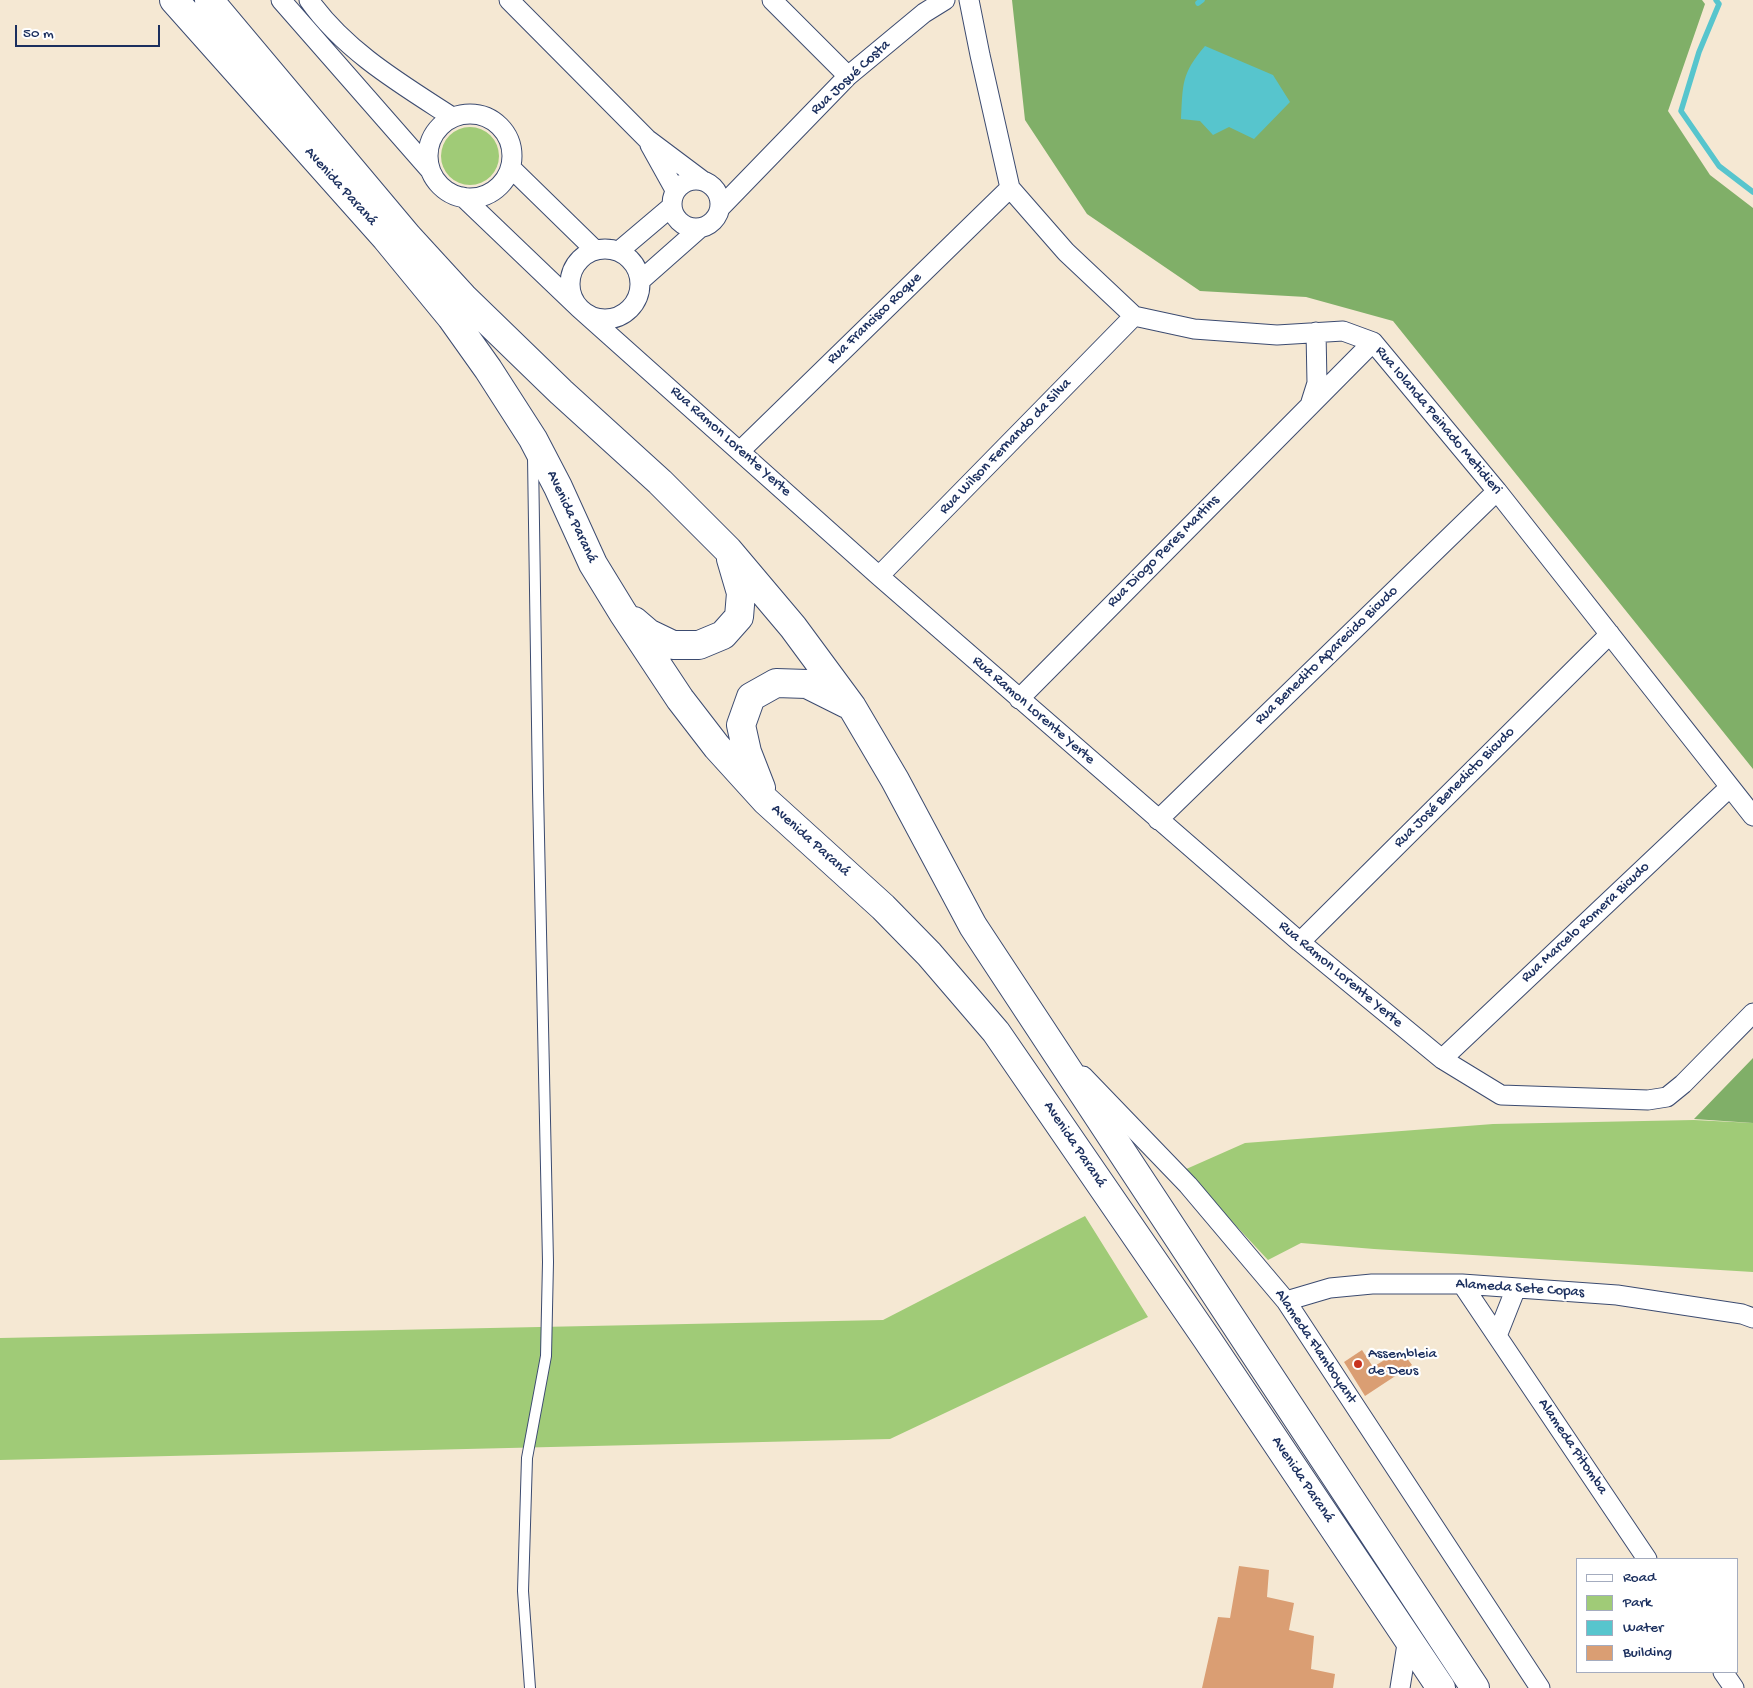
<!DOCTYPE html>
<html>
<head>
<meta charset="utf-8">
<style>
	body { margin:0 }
	#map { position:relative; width:1753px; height:1688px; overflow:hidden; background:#f5e8d3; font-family:"Gochi Hand",sans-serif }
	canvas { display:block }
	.legend { position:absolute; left:1576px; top:1558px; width:162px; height:115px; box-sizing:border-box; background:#fff; border:1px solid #a4acbf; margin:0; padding:6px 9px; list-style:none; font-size:15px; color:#1b2f5e }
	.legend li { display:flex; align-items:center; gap:10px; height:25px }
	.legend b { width:25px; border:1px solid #a4acbf }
	.scale { position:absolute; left:15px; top:25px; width:145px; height:22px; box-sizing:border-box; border:2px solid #1b2f5e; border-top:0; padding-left:6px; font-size:15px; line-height:18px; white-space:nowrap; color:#1b2f5e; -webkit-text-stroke:4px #fff; paint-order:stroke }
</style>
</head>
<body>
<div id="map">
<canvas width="1753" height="1688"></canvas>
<ul class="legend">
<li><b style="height:6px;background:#fff"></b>Road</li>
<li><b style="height:14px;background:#a0cb77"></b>Park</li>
<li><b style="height:14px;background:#57c5cd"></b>Water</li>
<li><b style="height:14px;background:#da9e73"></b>Building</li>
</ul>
<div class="scale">50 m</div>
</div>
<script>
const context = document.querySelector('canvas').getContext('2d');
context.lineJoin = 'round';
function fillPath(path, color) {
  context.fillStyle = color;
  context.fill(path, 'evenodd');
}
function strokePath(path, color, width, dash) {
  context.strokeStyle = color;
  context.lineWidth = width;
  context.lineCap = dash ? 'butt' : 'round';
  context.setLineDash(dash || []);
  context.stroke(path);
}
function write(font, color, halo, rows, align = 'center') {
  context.font = font + ' "Gochi Hand",sans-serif';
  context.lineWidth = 4.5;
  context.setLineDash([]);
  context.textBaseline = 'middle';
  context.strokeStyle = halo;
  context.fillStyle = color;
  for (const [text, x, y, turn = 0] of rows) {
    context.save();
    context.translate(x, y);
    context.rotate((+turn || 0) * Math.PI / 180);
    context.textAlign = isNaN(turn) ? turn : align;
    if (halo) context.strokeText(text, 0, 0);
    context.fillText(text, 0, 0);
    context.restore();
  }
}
fillPath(new Path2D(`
	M441 156a29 29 0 1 1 58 0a29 29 0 1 1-58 0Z
	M1694,1120l59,3v149l-379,-23 -73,-6 -33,17 -84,-90 61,-27 248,-19z
	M1085,1216l63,101 -258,122 -890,21v-122l883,-18z`), '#a0cb77');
fillPath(new Path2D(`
	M1012,0h690l3,4 -37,107 42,64 43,33v561l-360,-448 -87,-24 -106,-6 -113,-77 -62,-94z
	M1753,1058v65l-59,-4z`), '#80af68');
fillPath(new Path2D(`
	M1205,46l68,29 17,27 -36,37 -25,-12 -16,8 -13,-14 -19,-2c2,-35 0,-45 24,-73z`), '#57c5cd');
strokePath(new Path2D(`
	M1716,0l3,4 -20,48 -18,59 38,55 34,26
	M1198,3l4,-3`), '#57c5cd', 5.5);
fillPath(new Path2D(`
	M1362,1350l11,17 28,-17 11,15 -47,31 -21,-34z
	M1239,1566l30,4 -2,27 27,6 -5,27 25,6 -3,33 24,5 -2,14h-131l16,-71 12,1z`), '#da9e73');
const lane = new Path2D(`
	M530,1688l-7,-97 4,-133 19,-102 2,-94 -10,-472 -5,-333`);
const street = new Path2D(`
	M281,0l149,170
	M309,0c36,51 92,84 143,117
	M509,0l138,139 56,42
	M772,0l76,76
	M969,0l11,55 30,133 56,64 68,64 60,13 83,6 66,-4 30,11 124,149 256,325
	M428 156a42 42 0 1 1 84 0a42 42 0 1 1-84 0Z
	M650,145l25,45
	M511,168l84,82
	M672 204a24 24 0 1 1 48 0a24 24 0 1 1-48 0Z
	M463,197l116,111 300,268 421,366 142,117 59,36 147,5 19,-3 16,-13 70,-71
	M720,208l128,-132 76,-63 21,-13
	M570 284a35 35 0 1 1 70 0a35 35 0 1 1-70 0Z
	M619,251l52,-44
	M640,281l60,-53
	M1311,402l6,-19 -1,-51
	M740,451l270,-263
	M879,576l255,-260
	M1019,699l354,-357
	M1158,820l339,-329
	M1300,942l310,-308
	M1442,1059l288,-272
	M1083,1076l105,109 98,116 254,387
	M1462,1284l185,275
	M1286,1301l44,-13 42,-4h90l155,11 125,19 11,4
	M1497,1336l19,-48
	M1723,1672l11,16
	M1400,1688l8,-50`);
const primary = new Path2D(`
	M174,0l212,238 65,79 37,52 45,70 25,48 35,77 30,49 57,86 37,48 49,54 117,106 46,47 67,78 211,307 234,349
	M209,0l199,237 55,60 98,95 99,90 68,68 65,77 59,80 43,73 78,146 502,762
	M634,621l14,12 25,12h26l24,-10 16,-18 2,-24 -10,-34
	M761,788l-14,-36 -6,-27 10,-28 25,-14 31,1 40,20`);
strokePath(lane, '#3c4b70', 12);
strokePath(street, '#3c4b70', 21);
strokePath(primary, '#3c4b70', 30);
strokePath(lane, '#fff', 10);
strokePath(street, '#fff', 19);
strokePath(primary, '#fff', 28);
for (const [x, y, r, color] of [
	[1358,1364,5,"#c8321e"]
]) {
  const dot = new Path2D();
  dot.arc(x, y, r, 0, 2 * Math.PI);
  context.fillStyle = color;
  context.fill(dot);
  strokePath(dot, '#fff', 2);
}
write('15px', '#1b2f5e', '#fff', [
	["Rua Josué Costa",851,78,-43],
	["Avenida Paraná",340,187,48],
	["Rua Francisco Roque",875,319,-44],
	["Rua Iolanda Peinado Metidieri",1438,421,50],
	["Rua Ramon Lorente Yerte",730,442,42],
	["Rua Wilson Fernando da Silva",1006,447,-46],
	["Avenida Paraná",571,517,65],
	["Rua Diogo Peres Martins",1164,552,-45],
	["Rua Benedito Aparecido Bicudo",1327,656,-44],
	["Rua Ramon Lorente Yerte",1033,711,41],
	["Rua José Benedicto Bicudo",1455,788,-45],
	["Avenida Paraná",810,841,42],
	["Rua Marcelo Romera Bicudo",1586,923,-43],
	["Rua Ramon Lorente Yerte",1340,975,40],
	["Avenida Paraná",1074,1145,56],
	["Alameda Sete Copas",1520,1289,4],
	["Alameda Flamboyant",1315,1347,56],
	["Alameda Pitomba",1572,1447,56],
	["Avenida Paraná",1302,1480,56]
]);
write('15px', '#1b2f5e', '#fff', [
	["Assembleia",1368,1355],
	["de Deus",1368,1372]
], 'left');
</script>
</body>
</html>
